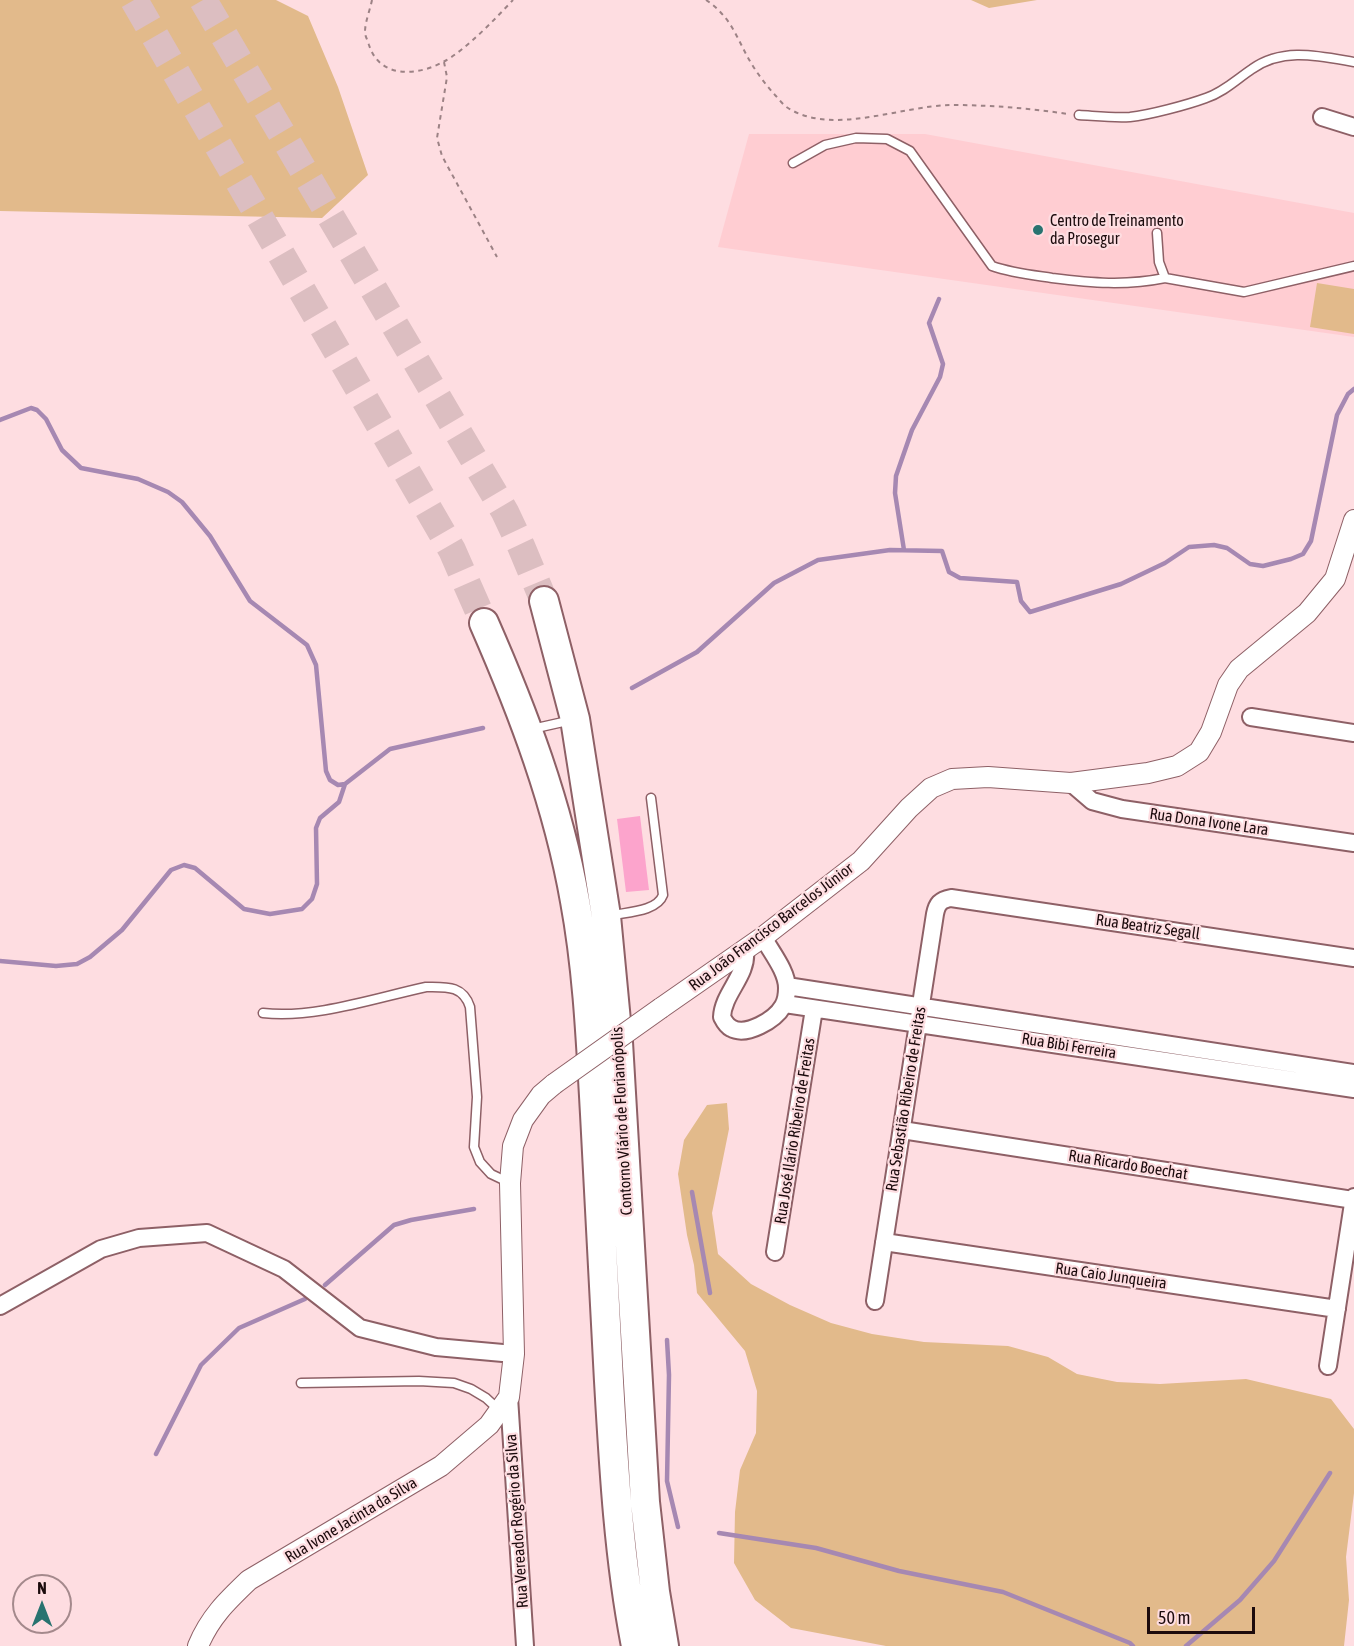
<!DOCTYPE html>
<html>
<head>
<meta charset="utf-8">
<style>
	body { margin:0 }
	#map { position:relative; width:1354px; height:1646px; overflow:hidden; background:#fedde1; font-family:"Asap Condensed",sans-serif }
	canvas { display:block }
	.north { position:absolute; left:12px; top:1574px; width:60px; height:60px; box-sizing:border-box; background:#fedde1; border:2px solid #a4898c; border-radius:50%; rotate:0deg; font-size:16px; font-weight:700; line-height:24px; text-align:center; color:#1c0b0d }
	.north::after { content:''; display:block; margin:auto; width:21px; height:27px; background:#297370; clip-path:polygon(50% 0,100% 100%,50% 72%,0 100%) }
	.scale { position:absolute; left:1147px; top:1607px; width:108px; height:27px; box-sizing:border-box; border:3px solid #1c0b0d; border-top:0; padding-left:8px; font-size:18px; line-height:21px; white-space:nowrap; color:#1c0b0d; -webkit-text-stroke:4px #fedde1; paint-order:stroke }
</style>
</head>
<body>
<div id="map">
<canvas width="1354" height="1646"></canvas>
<div class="north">N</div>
<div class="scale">50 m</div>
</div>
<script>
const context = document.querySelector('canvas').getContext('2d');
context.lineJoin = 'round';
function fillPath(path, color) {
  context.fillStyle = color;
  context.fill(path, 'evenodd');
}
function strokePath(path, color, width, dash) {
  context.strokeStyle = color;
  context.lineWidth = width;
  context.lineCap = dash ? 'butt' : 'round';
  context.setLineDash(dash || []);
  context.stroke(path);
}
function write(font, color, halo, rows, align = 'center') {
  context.font = font + ' "Asap Condensed",sans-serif';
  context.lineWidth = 4.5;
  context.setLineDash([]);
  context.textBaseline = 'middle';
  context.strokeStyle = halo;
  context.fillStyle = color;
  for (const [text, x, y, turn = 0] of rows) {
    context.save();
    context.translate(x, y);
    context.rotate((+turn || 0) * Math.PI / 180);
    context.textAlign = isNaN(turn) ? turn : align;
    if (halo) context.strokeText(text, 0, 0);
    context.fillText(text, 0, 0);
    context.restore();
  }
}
fillPath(new Path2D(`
	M749,134h176l429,79v124l-636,-90z`), '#ffcdd2');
fillPath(new Path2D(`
	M0,0h276l32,16 30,71 30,88 -46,43 -322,-7z
	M971,0h66l-48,8z
	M1317,283l37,6v45l-44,-7z
	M727,1103l2,26 -17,84 6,41 33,30 39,21 41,18 41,11 52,8 84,4 40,11 29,17 40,8 43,2 86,-5 85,20 23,30v64l-8,64 3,43 -5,46h-458l-95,-18 -36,-28 -21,-37 1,-51 5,-42 16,-37 1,-42 -12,-40 -48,-58 -3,-28 -7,-30 -9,-61 6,-34 23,-35z`), '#e2ba8b');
strokePath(new Path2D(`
	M0,420l31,-12 6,2 9,9 16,31 19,18 57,11 30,13 14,10 28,34 40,65 57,44 9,20 10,106 4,9 8,5 7,-1
	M904,550l-9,-57 1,-17 16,-46 28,-53 3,-13 -14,-41 10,-24
	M632,688l65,-36 77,-69 44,-23 72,-10 52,1 7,21 11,6 57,4 4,19 9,11 91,-28 44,-21 24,-16 25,-2 13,3 23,16 13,2 28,-7 12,-5 8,-13 26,-126 11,-21 6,-5
	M0,961l56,5 21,-2 13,-7 32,-27 49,-60 13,-5 11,3 49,41 26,5 32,-5 10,-10 5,-15 -1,-56 4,-10 19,-16 6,-18 45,-35 93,-21
	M692,1192l18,101
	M325,1285l69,-60 17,-5 63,-11
	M667,1340l2,35 -2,106 11,46
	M156,1454l45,-89 38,-37 66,-29
	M719,1533l97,15 83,23 104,21 127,51 3,3
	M1186,1646l54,-46 34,-39 56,-88`), '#a688b2', 4.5);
fillPath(new Path2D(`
	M640,816l9,74 -23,2 -9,-73z`), '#fca4cc');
strokePath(new Path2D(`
	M134,0l318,550 32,73
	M203,0l302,512 16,34 23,55`), '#dcbec1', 28, [28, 14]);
const service = new Path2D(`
	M1079,115c17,1 34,3 51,2 19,-2 57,-12 76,-19 18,-6 31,-19 46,-29 31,-22 67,-13 102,-7
	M793,163l32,-18 31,-7 31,1 23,12 82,115c20,7 40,9 60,12 40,5 73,8 113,0
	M1157,233l2,29 6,16 79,14 110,-26
	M532,729l40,-9
	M609,916c16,-4 48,-4 54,-21l-12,-97
	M263,1013c51,6 112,-15 163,-26 20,0 37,-2 44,20l7,90 -3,50 6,15 11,12 19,9
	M301,1383l118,-2 35,2 17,6 15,9 13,12`);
const minor = new Path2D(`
	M1322,117l32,10
	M1251,717l103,16
	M1071,783l21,18 30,8 232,34
	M745,951c3,24 -22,42 -23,66 2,4 5,9 9,11 15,9 44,-8 52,-22 3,-5 4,-13 4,-18 0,-17 -16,-36 -24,-51
	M787,986l567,87
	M785,1004l569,85
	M902,1130l452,70
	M884,1242l453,67
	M775,1252l39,-243
	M875,1301l60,-387c2,-10 5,-14 16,-16l403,60
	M0,1306l101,-57 38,-11 68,-5 77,36 76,59 76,19 78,7
	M1328,1366l26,-169
	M509,1397l16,249`);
const tertiary = new Path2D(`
	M661,1008l102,-71 98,-76 48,-53 22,-20 21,-9 36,-2 83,6 77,-10 29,-7 22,-14 12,-20 17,-47 11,-16 68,-56 28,-34 19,-59
	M198,1646c12,-29 29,-45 51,-66l192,-114 48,-41 20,-28 5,-43 -4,-171 3,-37 10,-26 18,-25 13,-11`);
const motorway = new Path2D(`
	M544,601l31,118 31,197 12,126 27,460 10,90 9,54
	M484,623c39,89 74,181 91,278 13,70 16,142 20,213 5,89 10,178 14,267 5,88 10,178 27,265`);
strokePath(service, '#8e6066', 11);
strokePath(minor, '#8e6066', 20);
strokePath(tertiary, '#8e6066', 22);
strokePath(motorway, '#8e6066', 32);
strokePath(new Path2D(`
	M372,0c-2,10 -7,22 -7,32 0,4 3,9 4,13 11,34 48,31 74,17 23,-12 52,-43 70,-62
	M706,0c6,4 12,9 17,15 10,11 16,26 23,39 8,15 18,29 29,41 4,4 8,10 13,13 44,28 113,-2 162,-3 39,0 78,3 118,9
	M444,62l3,15 -10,61 5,18 55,101`), '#9c8285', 2, [4.5, 4.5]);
strokePath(service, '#fff', 8);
strokePath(minor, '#fff', 16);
strokePath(tertiary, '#fff', 20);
strokePath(motorway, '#fff', 28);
const tertiaryBridge = new Path2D(`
	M554,1084l107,-76`);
strokePath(tertiaryBridge, '#8e6066', 22, []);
strokePath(tertiaryBridge, '#fff', 20);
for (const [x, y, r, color] of [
	[1038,230,6,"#297370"]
]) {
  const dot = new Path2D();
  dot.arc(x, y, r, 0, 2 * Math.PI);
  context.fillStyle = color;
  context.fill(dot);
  strokePath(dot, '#fedde1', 2);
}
write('16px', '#1c0b0d', '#fedde1', [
	["Centro de Treinamento",1050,221],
	["da Prosegur",1050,239]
], 'left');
write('16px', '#1c0b0d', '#fedde1', [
	["Rua Dona Ivone Lara",1209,822,8],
	["Rua João Francisco Barcelos Júnior",771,927,-37],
	["Rua Beatriz Segall",1148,927,8],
	["Rua Bibi Ferreira",1069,1046,9],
	["Rua Sebastião Ribeiro de Freitas",906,1099,-81],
	["Contorno Viário de Florianópolis",622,1121,-93],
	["Rua José Ilário Ribeiro de Freitas",795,1131,-81],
	["Rua Ricardo Boechat",1128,1165,9],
	["Rua Caio Junqueira",1111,1276,8],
	["Rua Ivone Jacinta da Silva",351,1520,-31],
	["Rua Vereador Rogério da Silva",517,1521,-94]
]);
</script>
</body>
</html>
